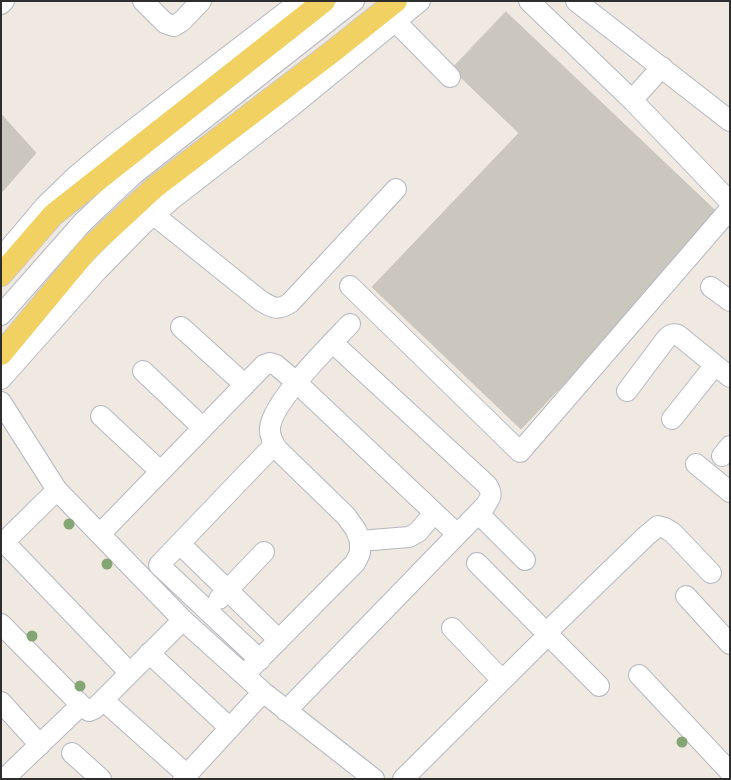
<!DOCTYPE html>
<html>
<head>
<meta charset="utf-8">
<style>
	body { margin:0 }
	#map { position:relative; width:731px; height:780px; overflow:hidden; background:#efe9e1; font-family:Cabin,sans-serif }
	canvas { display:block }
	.frame { position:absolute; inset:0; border:2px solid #2e2e2e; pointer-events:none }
</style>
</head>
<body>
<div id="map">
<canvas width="731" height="780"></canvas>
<div class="frame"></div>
</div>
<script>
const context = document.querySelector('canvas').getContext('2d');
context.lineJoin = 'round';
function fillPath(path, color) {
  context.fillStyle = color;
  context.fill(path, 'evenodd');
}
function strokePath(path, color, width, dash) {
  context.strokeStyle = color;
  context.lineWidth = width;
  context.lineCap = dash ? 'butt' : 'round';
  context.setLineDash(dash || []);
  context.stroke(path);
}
const building = new Path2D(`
	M506,12l216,205 -201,212 -149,-142 147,-154 -67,-64z
	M1,114l35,39 -35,40z`);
fillPath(building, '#cbc7bf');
strokePath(building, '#cbc5ba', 1);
const minor = new Path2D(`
	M143,1l22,22 9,3 8,-5 19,-20
	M529,1l103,99 98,102
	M576,1l154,120
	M1,4l3,-3
	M395,21l55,56
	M632,100l30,-33
	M154,215l107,86c12,7 16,10 29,2l106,-114
	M1,258l44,-52 31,-30 36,-30 188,-145
	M350,286l170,166 210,-243
	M711,287l19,14
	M1,315l82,-93 51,-48 220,-173
	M181,327l64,58
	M143,371l60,57
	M1,379l96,-108 45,-46 34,-29 116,-90 128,-105
	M627,391l39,-52c4,-4 6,-6 12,-4l52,42
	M1,402l56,88 126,130 80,72 111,87
	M101,416l59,55
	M672,419l43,-54
	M722,456l8,-10
	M696,464l34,28
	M478,513l47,47
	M100,534l164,-169 6,-2 6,2 20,17 161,152
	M360,541l49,-4 9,-5 16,-19
	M4,542l126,131
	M180,544l99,96
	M1,545l56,-55
	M477,563l122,123
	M686,596l44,48
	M219,599l45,-47
	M1,624l80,81 8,6 5,-2 89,-89
	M452,628l50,52
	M546,633l100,-97 12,-10 7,2 8,5 38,40
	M149,653l81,75
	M260,660l-101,-95 115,-120
	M244,675l111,-112 5,-10v-12l-4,-11 -10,-14 -68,-66c-4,-5 -9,-15 -8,-22 2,-26 60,-83 80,-104
	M639,675l91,97
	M103,700l84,75
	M1,702l39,43
	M286,711l199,-205c6,-9 8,-12 2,-21l-154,-142
	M72,753l29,26
	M4,779l77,-74
	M183,779l80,-87
	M403,779l145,-144`);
const major = new Path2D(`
	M1,275l52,-60 271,-214
	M1,354l87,-105 67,-62 177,-135 64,-51`);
strokePath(minor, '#b4b7c1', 22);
strokePath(major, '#c9c9c9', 24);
strokePath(minor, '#fff', 20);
strokePath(major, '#f2d163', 22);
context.fillStyle = '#84a574';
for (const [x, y] of [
	[69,524],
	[107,564],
	[32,636],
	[80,686],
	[682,742]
]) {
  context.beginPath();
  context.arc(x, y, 5.5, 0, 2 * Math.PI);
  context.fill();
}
</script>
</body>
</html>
